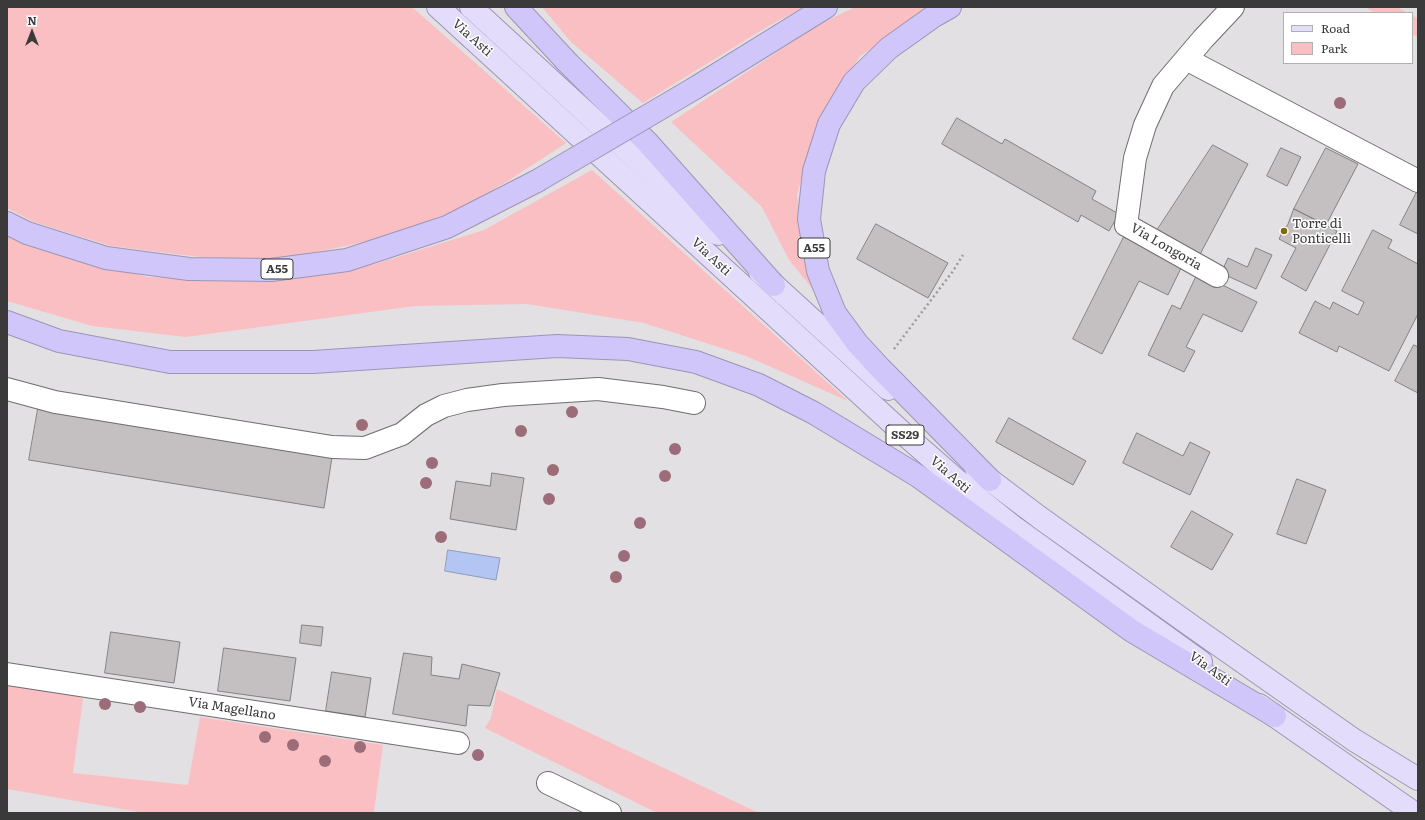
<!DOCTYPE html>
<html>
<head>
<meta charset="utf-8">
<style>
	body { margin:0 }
	#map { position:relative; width:1425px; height:820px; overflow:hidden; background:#e3e0e3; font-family:Literata,serif }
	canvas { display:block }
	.frame { position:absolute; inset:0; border:8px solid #3a3a3b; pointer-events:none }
	.legend { position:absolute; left:1283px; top:12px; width:130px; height:52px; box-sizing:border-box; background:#fff; border:1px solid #b0b0b1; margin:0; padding:5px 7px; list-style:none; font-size:12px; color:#3a3a3b }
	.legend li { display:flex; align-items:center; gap:8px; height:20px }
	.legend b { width:20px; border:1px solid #b0b0b1 }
	.north { position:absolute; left:12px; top:12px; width:40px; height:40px; -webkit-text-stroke:3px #fff; paint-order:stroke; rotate:0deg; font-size:11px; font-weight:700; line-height:16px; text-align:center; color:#3a3a3b }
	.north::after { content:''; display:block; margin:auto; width:14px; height:18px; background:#3a3a3b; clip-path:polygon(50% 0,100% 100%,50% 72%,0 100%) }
</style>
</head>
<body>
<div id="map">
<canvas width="1425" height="820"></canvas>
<div class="frame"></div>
<ul class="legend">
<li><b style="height:5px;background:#e3ddfb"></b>Road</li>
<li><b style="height:11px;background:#f9bfc3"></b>Park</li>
</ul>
<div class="north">N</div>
</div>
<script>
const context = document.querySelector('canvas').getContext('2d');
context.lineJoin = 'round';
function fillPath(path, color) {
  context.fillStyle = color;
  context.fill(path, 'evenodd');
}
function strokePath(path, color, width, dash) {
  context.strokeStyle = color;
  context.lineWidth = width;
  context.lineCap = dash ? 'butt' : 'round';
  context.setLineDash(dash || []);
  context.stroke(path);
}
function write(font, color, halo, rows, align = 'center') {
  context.font = font + ' Literata,serif';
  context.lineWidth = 3;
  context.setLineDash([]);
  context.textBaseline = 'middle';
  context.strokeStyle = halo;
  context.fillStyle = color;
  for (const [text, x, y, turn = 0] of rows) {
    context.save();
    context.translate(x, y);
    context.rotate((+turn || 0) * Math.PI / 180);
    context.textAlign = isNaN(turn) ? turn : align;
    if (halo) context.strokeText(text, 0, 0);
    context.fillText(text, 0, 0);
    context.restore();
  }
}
fillPath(new Path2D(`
	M7,7h405l154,136 -58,38 -53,30 -72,27 -57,12 -59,10 -67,-3 -89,-11 -77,-24 -27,-14z
	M542,7h262l-37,20 -124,76 -73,-62z
	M855,7h80l-75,49 -44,70 -19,69 10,58 13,45 -31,-38 -27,-53 -91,-85 147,-97z
	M1365,7h32l11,6h-33z
	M1412,15l6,4v18l-6,-3z
	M592,170l256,231 -102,-45 -102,-33 -117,-19 -112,2 -229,31 -94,-11 -85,-25v-67l47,19 94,24 107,4 120,-17 109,-34z
	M7,681l76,17 -10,75 115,12 12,-68 183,28 -9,67 4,1h-233l-138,-24z
	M497,689l262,124h-102l-172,-85 6,-10z`), '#f9bfc3');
const water = new Path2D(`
	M448,550l52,8 -4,22 -51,-9z`);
fillPath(water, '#b2c5f3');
strokePath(water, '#8e9bbc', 1);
const building = new Path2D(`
	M957,118l45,26 3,-5 91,52 -4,8 27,15 -10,17 -28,-16 -3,7 -136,-78z
	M1213,145l35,19 -50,94 -44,-23z
	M1281,148l20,9 -14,29 -20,-10z
	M1326,148l32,16 -32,61 -32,-16z
	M1417,192l1,1v41l-18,-9z
	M1294,209l43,22 -31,60 -25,-14 15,-29 -17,-9 2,-4v-7l6,-2z
	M876,224l72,39 -20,35 -71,-39z
	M1373,230l19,10 -4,8 30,16v50l-29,57 -50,-25 -2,6 -38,-19 16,-32 15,8 3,-7 25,13 6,-13 -22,-11z
	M1124,237l58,29 -14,29 -29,-14 -37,73 -29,-15z
	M1256,248l16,7 -16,34 -35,-16 7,-15 19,9z
	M1198,273l59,29 -15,30 -39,-18 -17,33 9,4 -11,21 -36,-17 24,-50 8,4z
	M1414,345l4,2v46l-23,-12z
	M38,409l294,48 -8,51 -295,-48z
	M1009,418l77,43 -13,24 -77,-43z
	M1137,433l46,23 7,-14 20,10 -20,43 -67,-32z
	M492,473l32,5 -8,52 -66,-11 6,-38 34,5z
	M1297,479l29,11 -20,54 -29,-10z
	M1192,511l41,23 -21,36 -41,-23z
	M302,625l21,2 -2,19 -21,-3z
	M111,632l69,10 -6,41 -69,-10z
	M224,648l72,10 -6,43 -72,-10z
	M404,653l28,4 -1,18 28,4 3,-15 38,9 -10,33 -22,-1 -2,21 -73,-12z
	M332,672l39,6 -6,39 -39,-6z`);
fillPath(building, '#c4c0c2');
strokePath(building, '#848182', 1);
const minor = new Path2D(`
	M1186,59l232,122
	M1217,276l-91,-51 9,-67 10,-33 18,-39 40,-47 30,-32
	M7,389l48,13 277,45 33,1 37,-14 24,-19 18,-9 23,-6 36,-5 95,-6 65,8 31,6
	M7,674l451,69
	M548,783l62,30`);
const major = new Path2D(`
	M438,7l466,427 71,62 40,32 186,134
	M471,7l247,227
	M760,272l128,117
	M976,468l14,12 49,37 154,110 161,113 64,39
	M1259,705l155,108`);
const highway = new Path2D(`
	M516,7l51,55 81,81 126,142
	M950,7l-16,9 -45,32 -35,34 -25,42 -15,47 -5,48 9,52 17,42 22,30 23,25 110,112
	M695,88l131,-81
	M7,223l20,10 79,25 83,11 82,1 76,-10 100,-33 90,-46
	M7,322l52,19 111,21h143l244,-16 71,3 68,13 63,23 55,28 104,63 214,155 143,85`);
strokePath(minor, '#6f6d70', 24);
strokePath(major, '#9c95b6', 24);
strokePath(highway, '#9c95b6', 24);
strokePath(new Path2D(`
	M894,349l59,-78 10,-16`), '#9a999b', 2.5, [2, 3]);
strokePath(minor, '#fff', 22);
strokePath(major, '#e3ddfb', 22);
strokePath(highway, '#d0c6f9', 22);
const highwayBridge = new Path2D(`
	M537,181l158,-93`);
strokePath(highwayBridge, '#9c95b6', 24, []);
strokePath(highwayBridge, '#d0c6f9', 22);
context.fillStyle = '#9c6c79';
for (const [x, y] of [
	[1340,103],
	[572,412],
	[362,425],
	[521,431],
	[675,449],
	[432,463],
	[553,470],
	[665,476],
	[426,483],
	[549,499],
	[640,523],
	[441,537],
	[624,556],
	[616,577],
	[105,704],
	[140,707],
	[265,737],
	[293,745],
	[360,747],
	[478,755],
	[325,761]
]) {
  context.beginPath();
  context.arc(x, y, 6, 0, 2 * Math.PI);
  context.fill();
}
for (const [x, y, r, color] of [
	[1284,231,4,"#826a03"]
]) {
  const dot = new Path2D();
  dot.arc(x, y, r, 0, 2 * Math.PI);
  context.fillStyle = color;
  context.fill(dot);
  strokePath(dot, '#fff', 1.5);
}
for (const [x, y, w] of [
	[814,248,32],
	[277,269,32],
	[905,435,38]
]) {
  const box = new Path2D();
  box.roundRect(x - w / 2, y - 10, w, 20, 3);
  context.fillStyle = '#fff';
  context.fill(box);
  strokePath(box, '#3a3a3b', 1);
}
write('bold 12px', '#3a3a3b', null, [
	["A55",814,248],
	["A55",277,269],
	["SS29",905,435]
]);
write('13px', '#3a3a3b', '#fff', [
	["Via Asti",472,38,42],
	["Via Longoria",1166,247,30],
	["Via Asti",711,257,43],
	["Via Asti",950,475,41],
	["Via Asti",1210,669,36],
	["Via Magellano",232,709,9]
]);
write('13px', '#3a3a3b', '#fff', [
	["Torre di",1292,224],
	["Ponticelli",1292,239]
], 'left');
</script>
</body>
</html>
